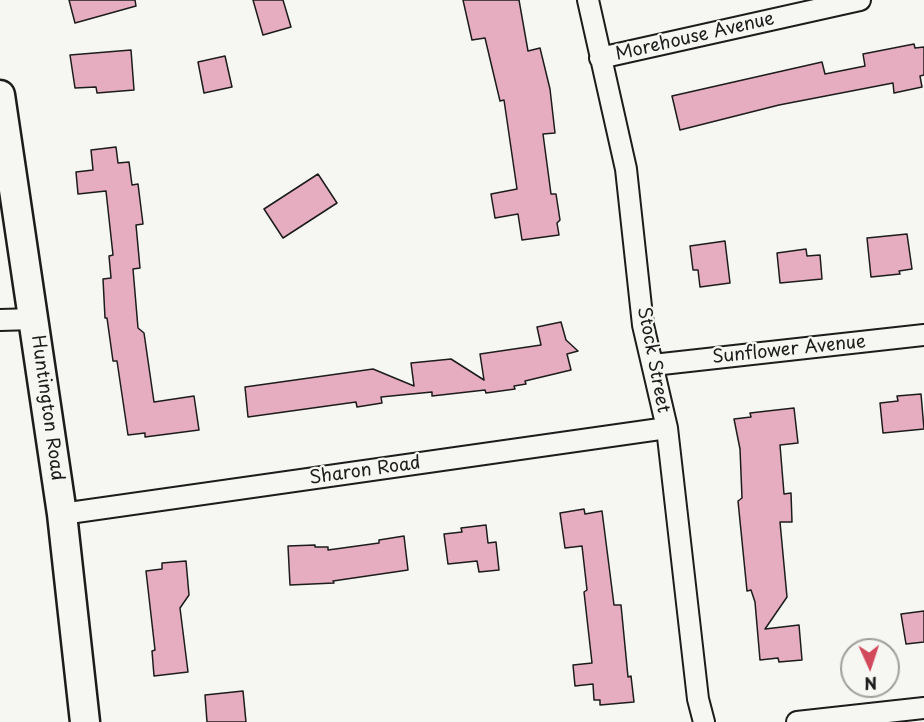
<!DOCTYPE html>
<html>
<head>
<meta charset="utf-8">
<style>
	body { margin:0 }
	#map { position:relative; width:924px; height:722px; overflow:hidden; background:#f6f6f2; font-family:"Playpen Sans",sans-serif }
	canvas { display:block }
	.north { position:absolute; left:840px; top:638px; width:60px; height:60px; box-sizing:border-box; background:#f6f6f2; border:2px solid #9f9f9c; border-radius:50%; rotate:177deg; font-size:16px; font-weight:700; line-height:24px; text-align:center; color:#1c1c1c }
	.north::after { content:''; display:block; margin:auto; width:21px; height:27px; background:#d1495b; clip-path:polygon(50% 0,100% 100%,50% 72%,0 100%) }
</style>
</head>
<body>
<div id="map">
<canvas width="924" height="722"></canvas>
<div class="north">N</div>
</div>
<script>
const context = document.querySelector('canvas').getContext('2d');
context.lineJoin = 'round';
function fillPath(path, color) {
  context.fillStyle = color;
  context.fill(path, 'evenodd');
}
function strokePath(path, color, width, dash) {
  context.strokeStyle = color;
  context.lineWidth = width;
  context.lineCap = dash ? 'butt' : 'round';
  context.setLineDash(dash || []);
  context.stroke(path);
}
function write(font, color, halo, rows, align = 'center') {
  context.font = font + ' "Playpen Sans",sans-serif';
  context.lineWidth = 4.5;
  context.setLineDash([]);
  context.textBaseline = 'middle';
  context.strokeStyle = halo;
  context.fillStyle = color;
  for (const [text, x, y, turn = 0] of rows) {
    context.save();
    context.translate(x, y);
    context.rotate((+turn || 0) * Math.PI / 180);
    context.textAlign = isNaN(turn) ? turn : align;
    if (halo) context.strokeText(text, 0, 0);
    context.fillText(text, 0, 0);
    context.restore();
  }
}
const building = new Path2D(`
	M69,0h66l1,6 -61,17z
	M253,0h30l8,27 -28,8z
	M463,0h56l9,51 12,-3 10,41 5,44 -12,1 8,60h5l4,26 -3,3 2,12 -37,5 -4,-26 -23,4 -4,-24 26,-5 -13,-89 -4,1 -15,-63 -13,2z
	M914,44l1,4 9,-1v28l-4,1 2,11 -28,6 -1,-10 -114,22 -99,25 -8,-34 150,-34 3,12 40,-8 -2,-12z
	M131,50l3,40 -37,3 -1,-6 -21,1 -5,-33z
	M225,56l7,31 -28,6 -6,-31z
	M116,147l2,16 11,-1 3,23 6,-1 5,40 -7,1 4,43 -7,1 5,59 6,5 10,69 40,-6 5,34 -54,7v-4l-17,2 -11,-74h-4l-6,-43h-2l-2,-39 8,-1 -2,-22 4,-1 -7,-64 -28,3 -2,-22 17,-2 -2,-20z
	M318,174l19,29 -54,35 -19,-29z
	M907,234l5,35 -13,2 1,3 -29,3 -4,-39z
	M725,241l5,42 -30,4 -2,-17h-5l-3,-24z
	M806,249l1,7 13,-1 2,24 -42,4 -3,-30z
	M561,322l5,18 12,11 -11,3 4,16 -46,11 1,3 -12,2 1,3 -29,4 -1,-3 -53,6v-4l-51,5 1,6 -25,4 -1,-5 -108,15 -3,-30 128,-18 41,17 -3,-23 40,-4 33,21 -4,-26 61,-9 -4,-18z
	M921,394l3,35 -41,4 -3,-30 18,-2 -1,-5z
	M794,408l4,35 -18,2 4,49 7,-1 1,29h-12l7,75 -22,32 34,-4 3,35 -23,2 -1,-4 -18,2 -5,-58 -4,-12 -4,1 -9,-90 4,-3 -2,-49 -6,-30 17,-2 -1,-4z
	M584,509l1,5 17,-3 12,94h7l7,72 3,-1 3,26 -34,3v-5h-6l-1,-16 -18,2 -2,-21 19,-2 -8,-71 3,-2 -5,-44 -17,2 -5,-35z
	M486,525l2,18 8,-1 3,28 -20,2 -2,-11 -29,3 -4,-30 18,-2 -1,-4z
	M404,536l4,34 -75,11 1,2 -44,2 -2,-39 27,-1v2h13v3l51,-7v-3z
	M186,561l3,34 -9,13 8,64 -34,4 -2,-25 3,-1 -9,-79 16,-2v-6z
	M924,611v31l-18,2 -5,-30z
	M243,691l3,31h-39l-2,-27z`);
fillPath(building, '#e6adc0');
strokePath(building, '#1c1c1c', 1.5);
const street = new Path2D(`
	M588,0l38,169 17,156 24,103 31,271 6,23
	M600,58l260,-58
	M0,320l34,-1
	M653,365l271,-30
	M62,514l605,-86
	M797,722l127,-14`);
const secondary = new Path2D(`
	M0,95l62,419 23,208`);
strokePath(street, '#1c1c1c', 24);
strokePath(secondary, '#1c1c1c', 33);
strokePath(street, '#f6f6f2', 20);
strokePath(secondary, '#f6f6f2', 28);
write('18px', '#1c1c1c', '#f6f6f2', [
	["Morehouse Avenue",695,37,-13],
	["Sunflower Avenue",789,350,-6],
	["Stock Street",653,360,79],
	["Huntington Road",47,408,82],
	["Sharon Road",365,471,-8]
]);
</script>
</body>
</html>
